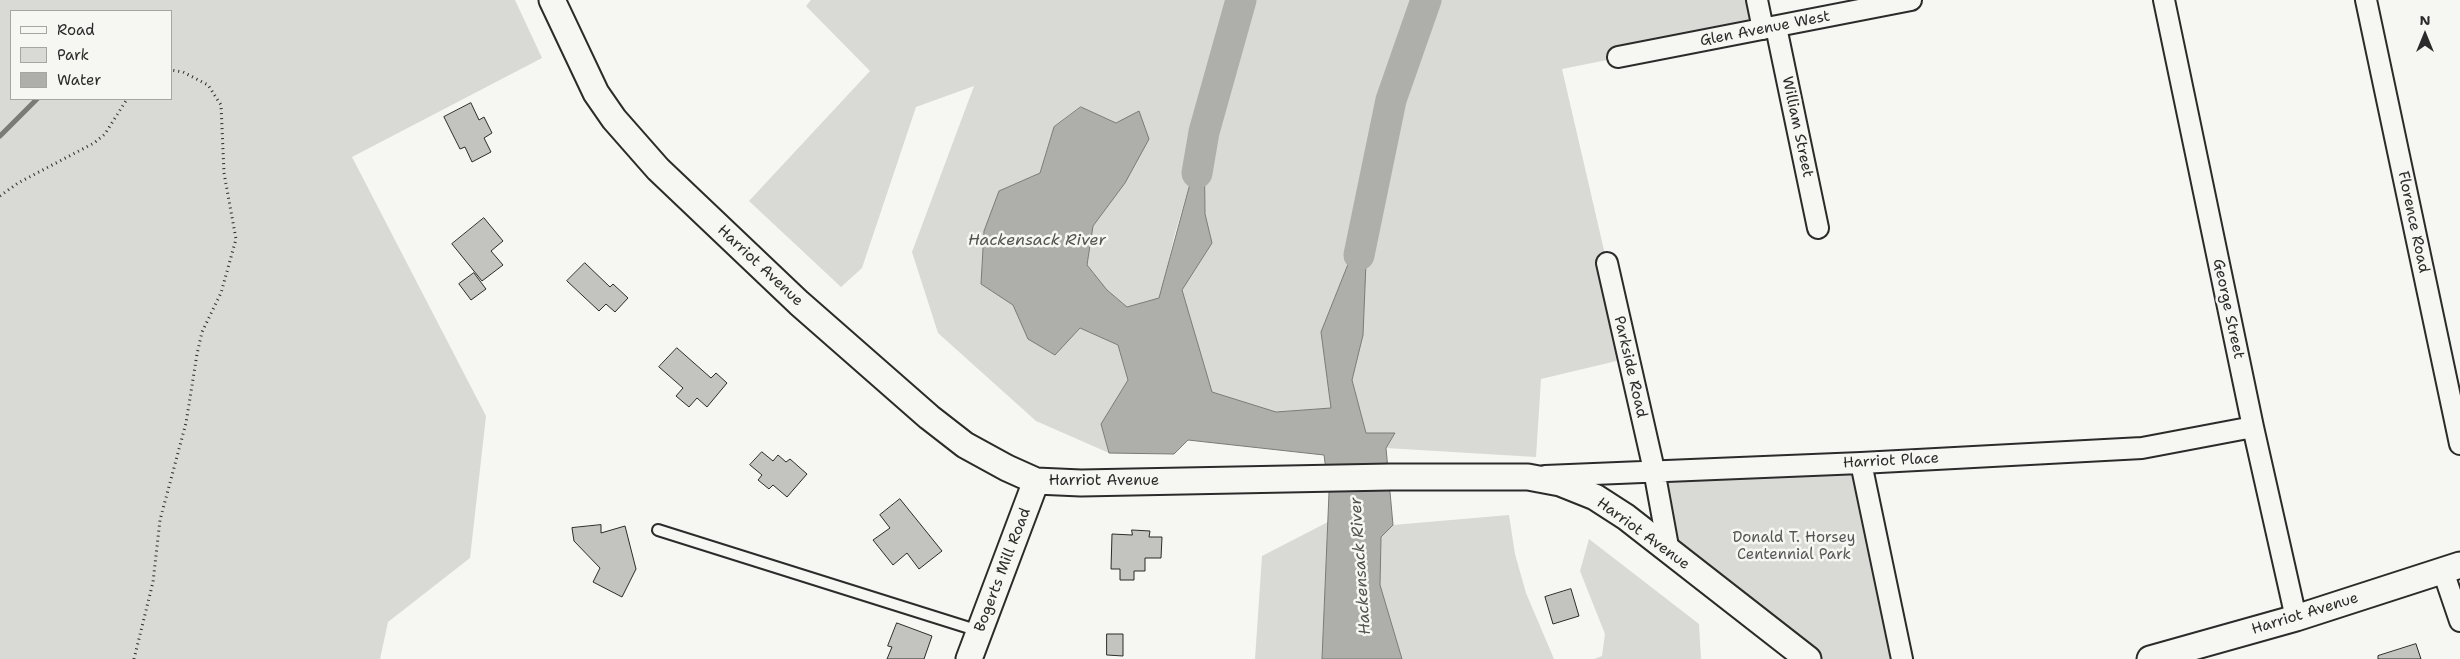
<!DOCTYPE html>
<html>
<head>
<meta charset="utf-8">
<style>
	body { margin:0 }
	#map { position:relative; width:2460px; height:659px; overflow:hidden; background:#f6f6f2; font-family:"Shantell Sans",sans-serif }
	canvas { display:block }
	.legend { position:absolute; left:10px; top:10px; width:162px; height:90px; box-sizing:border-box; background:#f6f6f2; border:1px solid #a5a5a2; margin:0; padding:6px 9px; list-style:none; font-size:15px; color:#2b2b2b }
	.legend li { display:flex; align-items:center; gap:10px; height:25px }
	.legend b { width:25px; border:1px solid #a5a5a2 }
	.north { position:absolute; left:2400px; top:10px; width:50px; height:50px; -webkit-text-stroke:4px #f6f6f2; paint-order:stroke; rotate:0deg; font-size:14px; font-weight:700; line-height:20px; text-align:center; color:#2b2b2b }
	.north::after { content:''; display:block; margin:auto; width:18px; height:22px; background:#2b2b2b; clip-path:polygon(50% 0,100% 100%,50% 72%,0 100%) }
</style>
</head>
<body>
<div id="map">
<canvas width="2460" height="659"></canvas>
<ul class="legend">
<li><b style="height:6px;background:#f6f6f2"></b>Road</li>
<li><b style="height:14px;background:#d9d9d5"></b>Park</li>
<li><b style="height:14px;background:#aeaeab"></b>Water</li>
</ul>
<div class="north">N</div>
</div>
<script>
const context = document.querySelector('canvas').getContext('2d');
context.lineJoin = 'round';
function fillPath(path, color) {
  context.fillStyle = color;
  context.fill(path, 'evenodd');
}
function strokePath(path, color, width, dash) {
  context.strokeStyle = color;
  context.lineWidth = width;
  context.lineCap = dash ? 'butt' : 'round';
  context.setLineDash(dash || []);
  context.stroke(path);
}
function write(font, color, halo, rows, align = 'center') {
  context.font = font + ' "Shantell Sans",sans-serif';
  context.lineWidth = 5;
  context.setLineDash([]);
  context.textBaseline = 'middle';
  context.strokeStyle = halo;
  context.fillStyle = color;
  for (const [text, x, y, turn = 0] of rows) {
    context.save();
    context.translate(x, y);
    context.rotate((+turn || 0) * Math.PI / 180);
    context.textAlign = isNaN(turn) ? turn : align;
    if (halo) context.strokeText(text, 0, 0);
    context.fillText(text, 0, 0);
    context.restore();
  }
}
fillPath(new Path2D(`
	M0,0h515l27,58 -190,99 134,259 -16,142 -82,64 -8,37h-380zM11,11h160v88h-160z
	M811,0h946l6,29 -201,40 67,289 -88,21 -5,78 -150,-9 9,-14 -29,-1 -14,-53 11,-45 4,-120 -46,117 10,76 -55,4 -64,-20 -30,-102 30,-47 -7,-29 -1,-79 -30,102 -14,61 -33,9 -20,-17 -20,-25 6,-39 32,-43 -9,-60 -35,-16 -27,20 -14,46 -41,18 -15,40 -3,53 32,20 15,35 52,-11 38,17 10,35 -27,44 8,29 -73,-32 -98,-88 -26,-81 62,-166 -58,21 -54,161 -21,19 -92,-86 121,-130 -64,-65z
	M1861,463l41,196h-94l-139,-107 -15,-82z
	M1509,515l6,39 11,39 28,66h-152l-22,-74 1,-48 12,-12z
	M1328,522l-6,137h-67l7,-103z
	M1589,539l110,85 2,35h-107l8,-3 3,-22 -25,-63z`), '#d9d9d5');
const water = new Path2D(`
	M1081,107l35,16 23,-12 10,28 -24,44 -32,43 -6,39 20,25 20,17 32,-9 45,-166 1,82 7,29 -30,47 30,102 64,20 55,-4 -10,-76 47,-118 -5,121 -11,45 14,53h29l-9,15 7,77 -12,12 -1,48 22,74h-80l7,-166 -5,-38 -136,-15 -14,14 -65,-1 -8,-29 27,-44 -10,-35 -38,-17 -25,27 -27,-16 -15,-34 -32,-21 3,-53 15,-40 41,-18 14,-46z`);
fillPath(water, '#aeaeab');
strokePath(water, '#7a7a78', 1);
strokePath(new Path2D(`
	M0,136l37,-37`), '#7a7a78', 5);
strokePath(new Path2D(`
	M1197,173l7,-41 37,-132
	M1359,255l32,-155 35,-100`), '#aeaeab', 31);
const building = new Path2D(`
	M471,103l8,17 5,-3 8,16 -8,5 7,14 -19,10 -7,-15 -5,2 -16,-32z
	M484,218l19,23 -12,10 12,14 -21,16 -30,-37z
	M585,263l25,24 3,-3 15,14 -13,14 -9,-8 -7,7 -32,-30z
	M474,273l12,16 -15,11 -12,-16z
	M677,348l34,30 5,-5 11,10 -20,24 -10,-9 -8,9 -13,-11 7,-8 -24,-21z
	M762,452l11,9 5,-6 8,7 4,-3 17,15 -20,23 -14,-12 -4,4 -11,-9 4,-5 -12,-10z
	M900,499l42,52 -23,18 -12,-16 -14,12 -20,-25 17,-12 -10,-13z
	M601,525v8l24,-7 11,43 -14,28 -29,-15 7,-14 -26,-27 -2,-13z
	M1132,530l18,1 -1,6h13l-1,21h-16v13h-11v9h-14v-11h-9l1,-35 20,1z
	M1571,589l8,27 -26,8 -8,-27z
	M897,623l35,13 -8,23h-37l5,-12 -4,-1z
	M1107,634h16v22l-16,-1z
	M2416,644l5,15h-43v-3z`);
fillPath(building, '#c3c3c0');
strokePath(building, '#2b2b2b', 1);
const service = new Path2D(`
	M658,530l321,101`);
const minor = new Path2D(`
	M1757,0l6,29
	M2164,0l89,427 43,191
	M2366,0l94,444
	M1776,27l42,201
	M1618,57l293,-57
	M1607,263l47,207 15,82
	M1861,463l41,196
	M1545,476l316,-13 281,-15 111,-21
	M2443,571l17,50`);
const tertiary = new Path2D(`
	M552,0l44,93 18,26 44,50 141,134 130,114 36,28 42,23 29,13 45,2 309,-6h138l32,6 35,14 31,20 182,142
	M969,659l67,-178
	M2150,659l146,-41 164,-53`);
strokePath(service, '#2b2b2b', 14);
strokePath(minor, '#2b2b2b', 24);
strokePath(tertiary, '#2b2b2b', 29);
strokePath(new Path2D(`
	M0,196l18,-13 76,-40 11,-9 22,-35
	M134,659l19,-77 7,-62 26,-97 11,-69 5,-22 19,-39 15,-54 -12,-66 -3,-68 -13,-20 -25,-13 -12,-2`), '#2b2b2b', 3, [1, 4]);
strokePath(service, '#f6f6f2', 10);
strokePath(minor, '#f6f6f2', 20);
strokePath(tertiary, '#f6f6f2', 25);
write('15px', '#2b2b2b', '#f6f6f2', [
	["Glen Avenue West",1765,29,-11],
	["William Street",1797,127,78],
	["Florence Road",2413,222,78],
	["Harriot Avenue",760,266,43],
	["George Street",2228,309,78],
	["Parkside Road",1630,367,77],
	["Harriot Place",1891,461,-3],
	["Harriot Avenue",1104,481],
	["Harriot Avenue",1643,534,36],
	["Bogerts Mill Road",1003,570,-69],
	["Harriot Avenue",2305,614,-17]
]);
write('15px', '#565656', '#f6f6f2', [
	["Donald T. Horsey",1794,538],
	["Centennial Park",1794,555]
]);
write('italic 16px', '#525251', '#f6f6f2', [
	["Hackensack River",1037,241],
	["Hackensack River",1361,566,-94]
]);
</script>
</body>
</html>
